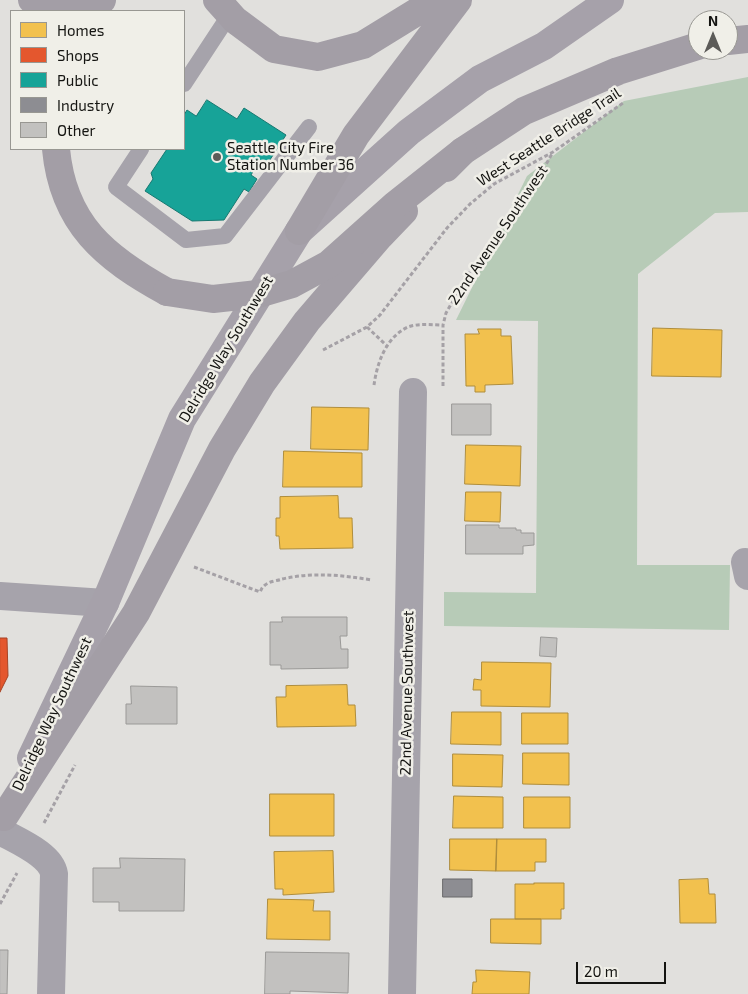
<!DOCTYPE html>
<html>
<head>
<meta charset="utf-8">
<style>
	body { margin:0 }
	#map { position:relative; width:748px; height:994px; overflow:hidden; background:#e1e0dd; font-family:"Exo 2",sans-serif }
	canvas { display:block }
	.legend { position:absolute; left:10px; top:10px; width:175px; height:140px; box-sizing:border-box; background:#f0efe8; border:1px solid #989792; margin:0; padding:6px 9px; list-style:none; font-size:15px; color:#141411 }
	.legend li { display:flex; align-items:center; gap:10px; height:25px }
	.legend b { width:25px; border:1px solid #989792 }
	.north { position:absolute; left:688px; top:10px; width:50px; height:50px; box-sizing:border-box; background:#f0efe8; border:1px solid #989792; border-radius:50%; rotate:0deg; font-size:14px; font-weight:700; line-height:20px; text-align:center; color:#141411 }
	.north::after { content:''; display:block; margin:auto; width:18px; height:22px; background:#5c5b58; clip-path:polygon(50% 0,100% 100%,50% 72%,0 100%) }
	.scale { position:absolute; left:576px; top:962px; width:90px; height:22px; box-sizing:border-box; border:2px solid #141411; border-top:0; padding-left:6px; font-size:15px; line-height:18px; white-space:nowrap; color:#141411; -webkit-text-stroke:4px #f0efe8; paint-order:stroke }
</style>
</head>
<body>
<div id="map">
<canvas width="748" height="994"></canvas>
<ul class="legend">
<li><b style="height:14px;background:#f2c14e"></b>Homes</li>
<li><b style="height:14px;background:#e4572e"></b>Shops</li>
<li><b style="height:14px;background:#17a398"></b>Public</li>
<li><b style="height:14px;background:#8d8d92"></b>Industry</li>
<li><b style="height:14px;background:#c2c1bf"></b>Other</li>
</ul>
<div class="north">N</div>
<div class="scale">20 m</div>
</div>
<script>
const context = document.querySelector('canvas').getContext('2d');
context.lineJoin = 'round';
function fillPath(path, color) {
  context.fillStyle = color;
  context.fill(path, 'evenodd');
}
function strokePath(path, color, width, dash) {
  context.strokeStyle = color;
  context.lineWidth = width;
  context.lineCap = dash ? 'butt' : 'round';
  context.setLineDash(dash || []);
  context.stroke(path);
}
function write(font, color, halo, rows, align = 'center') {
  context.font = font + ' "Exo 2",sans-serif';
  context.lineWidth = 5;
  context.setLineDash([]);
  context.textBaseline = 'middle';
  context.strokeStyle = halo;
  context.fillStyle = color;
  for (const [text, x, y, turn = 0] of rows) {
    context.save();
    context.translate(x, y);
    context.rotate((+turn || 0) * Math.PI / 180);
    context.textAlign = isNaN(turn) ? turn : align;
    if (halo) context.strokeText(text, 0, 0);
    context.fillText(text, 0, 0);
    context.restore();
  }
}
fillPath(new Path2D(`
	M748,77v135l-33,1 -77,61 -1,291h93l-1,65 -285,-4v-34l92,1 2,-272 -82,-1 71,-144 97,-75z`), '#b7cbb7');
const homes = new Path2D(`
	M653,328l69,2 -1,47 -69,-1z
	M478,329h23v7h10l2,48 -28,1v7h-10v-6h-9l-1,-52h14z
	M312,407l57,1 -1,42 -57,-1z
	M466,445l55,1 -1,40 -55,-2z
	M284,451l78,2v34h-79z
	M466,492h35l-1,30 -35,-1z
	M338,496l1,22h13l1,30 -73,1 -1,-13h-3v-18h4v-21z
	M482,662l69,1 -1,44 -69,-1v-16h-8l1,-11 7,1z
	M347,685l1,20h7l1,21 -79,1 -1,-30h10v-11z
	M452,712h49v33l-50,-1z
	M522,713h46v31h-46z
	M523,753h46v32l-46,-1z
	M453,754l50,1 -1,32 -49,-1z
	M270,794h64v42h-64z
	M454,796l49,1v31h-50z
	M524,797h46v31h-46z
	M450,839h47l-1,32 -46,-1z
	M497,839h49v23h-11v9h-39z
	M333,851l1,41 -51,3v-6h-8l-1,-37z
	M708,879l1,15h6l1,29h-36l-1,-43z
	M534,883h30v26h-3v10h-46v-35h19z
	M268,899l46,1 -1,11h17v29l-63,-1z
	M491,919h50v25l-50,-1z
	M476,970l54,2 -1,22h-57l1,-12h3z`);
fillPath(homes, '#f2c14e');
strokePath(homes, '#af8d3c', 1);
const shops = new Path2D(`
	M0,638h7l1,38 -8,16z`);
fillPath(shops, '#e4572e');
strokePath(shops, '#a64325', 1);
const public = new Path2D(`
	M207,100l30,19 7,-11 42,27 -22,34 -7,-4 -6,10 6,4 -8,13 -5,-3 -20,31 -32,1 -47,-30 8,-12 -2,-6 16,-24h17v-34l3,-5 9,6z`);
fillPath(public, '#17a398');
strokePath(public, '#167870', 1);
const industry = new Path2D(`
	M443,879h29v18h-29z`);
fillPath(industry, '#8d8d92');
strokePath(industry, '#69696b', 1);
const building = new Path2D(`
	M452,404h39v31h-39z
	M466,525h33v3h17v2h5v3h13v12l-11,1v8h-57z
	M282,617h65v19h-7l1,13h7v19l-67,1v-4h-11v-43h12z
	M541,637l16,1 -1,19 -16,-1z
	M131,686l46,1v37h-51v-20h5z
	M120,858l65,1 -1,52h-65v-9h-26v-34h27z
	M0,950h8l-1,44h-7z
	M266,952l83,1 -1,40 -58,-2v3h-25z`);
fillPath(building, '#c2c1bf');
strokePath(building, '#9a9997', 1);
strokePath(new Path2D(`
	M367,327l20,19
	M323,350l44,-23 13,-12 67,-87 23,-24 24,-20 59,-32 70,-49
	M374,385c3,-22 12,-48 34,-58 11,-4 25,-2 35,-2
	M443,386v-61l3,-12 21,-37 72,-99 14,-25
	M194,567l66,25c1,-2 2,-5 4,-6 5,-5 13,-5 18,-7 31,-7 59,-4 90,1
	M44,823l31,-58
	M0,904l17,-31`), '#a5a1a6', 3, [4, 2.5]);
strokePath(new Path2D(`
	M184,84l46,-70
	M141,149l-25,38 70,53 39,-4 84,-109`), '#a6a3ab', 16);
strokePath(new Path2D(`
	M745,562l3,14
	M0,596l105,7
	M0,831c17,10 51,23 54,43l-3,120
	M402,994l11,-602`), '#a6a3ab', 28);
strokePath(new Path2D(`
	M31,758l74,-155 77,-184 117,-188 110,-99 71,-53 64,-33 66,-46`), '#a6a1aa', 28);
strokePath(new Path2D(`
	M32,0l12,11
	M217,0l18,20 39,29 44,8 45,-12 73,-45
	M64,11l1,-11
	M86,11l16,-11
	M728,41l20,-2
	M56,149c7,75 49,109 111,143
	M446,168l17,-17 61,-40 94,-40 80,-25
	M299,231l57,-96 102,-135
	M4,817l132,-204 86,-164 40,-66 45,-62 73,-85 24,-25`), '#a39ea6', 28);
strokePath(new Path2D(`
	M167,292l46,7 45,-5 34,-10 37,-20 66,-59 68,-54`), '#a39ea6', 28);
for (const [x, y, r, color] of [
	[217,157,5,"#5c5b58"]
]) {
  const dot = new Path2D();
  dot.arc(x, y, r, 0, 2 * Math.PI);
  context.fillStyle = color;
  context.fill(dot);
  strokePath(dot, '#f0efe8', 2);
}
write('15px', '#141411', '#f0efe8', [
	["West Seattle Bridge Trail",549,137,-33],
	["22nd Avenue Southwest",498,235,-56],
	["Delridge Way Southwest",226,349,-59],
	["22nd Avenue Southwest",407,693,-89],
	["Delridge Way Southwest",52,714,-65]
]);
write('15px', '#141411', '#f0efe8', [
	["Seattle City Fire",227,148],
	["Station Number 36",227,165]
], 'left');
</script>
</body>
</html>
